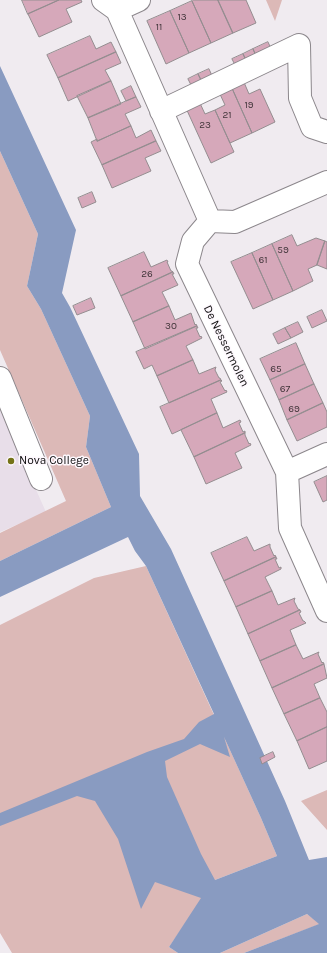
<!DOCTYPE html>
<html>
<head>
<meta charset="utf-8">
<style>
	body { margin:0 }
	canvas { display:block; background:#f0ebf0 }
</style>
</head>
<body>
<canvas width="327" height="953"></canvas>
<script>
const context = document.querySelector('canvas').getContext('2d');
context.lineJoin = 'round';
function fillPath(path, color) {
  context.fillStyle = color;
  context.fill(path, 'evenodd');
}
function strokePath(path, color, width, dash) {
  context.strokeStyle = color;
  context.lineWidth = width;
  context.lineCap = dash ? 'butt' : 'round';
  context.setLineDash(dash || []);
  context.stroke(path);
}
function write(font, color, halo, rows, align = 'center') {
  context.font = font + ' Karla,sans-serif';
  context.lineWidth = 3;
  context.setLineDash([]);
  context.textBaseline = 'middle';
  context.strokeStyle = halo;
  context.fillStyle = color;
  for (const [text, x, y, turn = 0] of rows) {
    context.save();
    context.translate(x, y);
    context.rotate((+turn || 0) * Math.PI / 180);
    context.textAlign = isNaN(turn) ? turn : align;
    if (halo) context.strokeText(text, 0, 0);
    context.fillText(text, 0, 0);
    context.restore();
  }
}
fillPath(new Path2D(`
	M0,410l46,102 -46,20z`), '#e8dee9');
fillPath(new Path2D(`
	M266,0h16l-7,21z
	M0,151l38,83 -11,52 14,23 49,107 -4,31 25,60 -111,54v-28l66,-32 -66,-151z
	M146,566l115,252 16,38 -62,24 -46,67 9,6h-166l-12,-20v-308l94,-47z
	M327,790v40l-26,-29z
	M307,914l13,10 -76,29h-24z`), '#dcb9b7');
fillPath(new Path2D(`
	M0,66l76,164 -14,63 8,14 69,147 1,42 31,53 114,252 24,59 18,-3v96h-83l75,-29 -12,-10 -87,39h-42l-9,-6 32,-49 -46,-16 -14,27 -23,-70 -23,-38 -18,-5 -77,30v-13l147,-61 37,-13 15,-17 15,-8 -68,-148 -11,-15 -7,-14 -128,60v-36l111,-54 -25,-60 4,-31 -49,-107 -14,-23 11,-52 -38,-83zM224,737l37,81 16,38 -62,24 -14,-26 -34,-77 -2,-16 35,-17 30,13z`), '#899bc1');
const building = new Path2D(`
	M22,0h37l-31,14z
	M59,0h22l1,2 -16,7 6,13 -33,15 -11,-23z
	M193,0h25l15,33 -22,10 -19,-42z
	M218,0h28l10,23 -23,10z
	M192,1l19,42 -22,10 -19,-42z
	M170,11l19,42 -23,11 -19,-43z
	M90,36l6,13 15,-7 5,10 -58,26 -11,-23z
	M268,42l5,11 -15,7 -5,-11z
	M253,49l5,11 -10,4 -5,-10z
	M116,52l5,11 -16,7 6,11 -43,20 -10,-23z
	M243,54l5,10 -11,5 -5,-10z
	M209,69l5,11 -11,4 -5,-10z
	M198,74l5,10 -10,5 -5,-10z
	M243,80l6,14 11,-5 15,33 -23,11 -21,-47z
	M111,81l10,23 -33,14 -11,-22z
	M131,86l5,11 -10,4 -5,-10z
	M231,86l21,47 -22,10 -15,-33 10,-5 -6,-13z
	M136,97l5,10 -16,7 6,12 -34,15 -9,-23z
	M199,101l6,13 10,-4 19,42 -23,11 -26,-57z
	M131,126l5,12 15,-8 5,11 -54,24 -11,-23 6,-3v2z
	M156,141l5,10 -16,7 6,13 -39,17 -10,-23z
	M92,192l4,10 -14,6 -4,-10z
	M292,235l5,11 19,-8 9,3 -8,24 -9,4 5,12 -20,10 -21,-47z
	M325,241l2,1v27l-10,-4z
	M272,244l21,47 -20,9 -21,-47z
	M144,252l7,15 16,-7 1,2h-1l4,9h1l1,1 -52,24 -13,-28z
	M252,253l21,47 -20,9 -22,-47z
	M173,272l1,2h-2l6,11 -16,7 7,14 -36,16 -12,-26z
	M91,298l4,10 -18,7 -4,-9z
	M169,306l6,14 16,-7 4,12 1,-1 1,2 -52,23 -12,-27z
	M322,310l5,11 -15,7 -5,-11z
	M298,322l5,10 -12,6 -6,-10z
	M197,326l1,2h-2l4,9 1,-1 1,2 -16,8 7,14 -36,16 -5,-11 -8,4 -8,-17z
	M285,328l6,10 -13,6 -5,-10z
	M296,343l9,21 -35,16 -10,-21z
	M193,360l6,14 17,-7 -1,3 4,8h1l1,2 -52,23 -12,-27z
	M305,364l9,20 -35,16 -9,-20z
	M221,380l1,1 -2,1 5,9 1,-1 1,2 -16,7 6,14 -45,21 -12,-27z
	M314,384l9,19 -36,17 -8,-20z
	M323,403l4,9v15l-30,14 -10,-21z
	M217,413l6,15 17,-8 1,2 -2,1 4,9 2,-1v2l-51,24 -13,-27z
	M245,433v2l4,9 1,-1 1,2 -16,8 7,15 -36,16 -12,-27z
	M327,476v24l-4,2 -9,-20z
	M247,537l7,14 16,-7v3l4,9 1,-1 1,2 -52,24 -13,-28z
	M276,557l1,2h-2l4,9 2,-1v2l-16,8 7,14 -36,16 -12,-26z
	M272,591l6,14 17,-7 -1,3 4,8 2,1 -52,24 -12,-27z
	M300,610l1,2 -2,1 4,8h1l2,2 -16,7 6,15 -36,16 -12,-27z
	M296,645l7,14 16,-7 -1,2 4,9 1,-1 1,2 -52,24 -12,-27z
	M324,664l3,14 -13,6 6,14 -36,16 -12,-26z
	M320,698l7,14v15l-30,14 -13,-27z
	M327,727v34l-18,8 -12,-28z
	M273,752l2,5 -13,7 -2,-6z`);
fillPath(building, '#d6a8ba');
strokePath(building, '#948d90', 1);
const street = new Path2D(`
	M103,0l14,10 93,211
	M117,10l22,-10
	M161,111l138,-66 1,53 12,29 15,5
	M210,221l-17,20 -6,23 100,208 3,56 37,83
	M210,221l25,1 92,-40
	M0,378l41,101
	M287,472l40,-18`);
strokePath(street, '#8c878c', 24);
strokePath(street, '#fff', 22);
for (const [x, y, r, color] of [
	[11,461,4,"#747317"]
]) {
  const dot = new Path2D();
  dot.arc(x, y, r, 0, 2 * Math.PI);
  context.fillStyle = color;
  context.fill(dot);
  strokePath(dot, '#fdf8fd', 1.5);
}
write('10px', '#403439', null, [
	["13",182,17],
	["11",159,27],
	["19",249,105],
	["21",227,115],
	["23",205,125],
	["59",283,250],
	["61",263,260],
	["26",147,274],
	["30",171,326],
	["65",276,369],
	["67",285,389],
	["69",294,409]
]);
write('12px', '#0e0d0e', '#fdf8fd', [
	["De Nessermolen",226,346,64]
]);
write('12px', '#0e0d0e', '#fdf8fd', [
	["Nova College",19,461]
], 'left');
</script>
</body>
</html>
